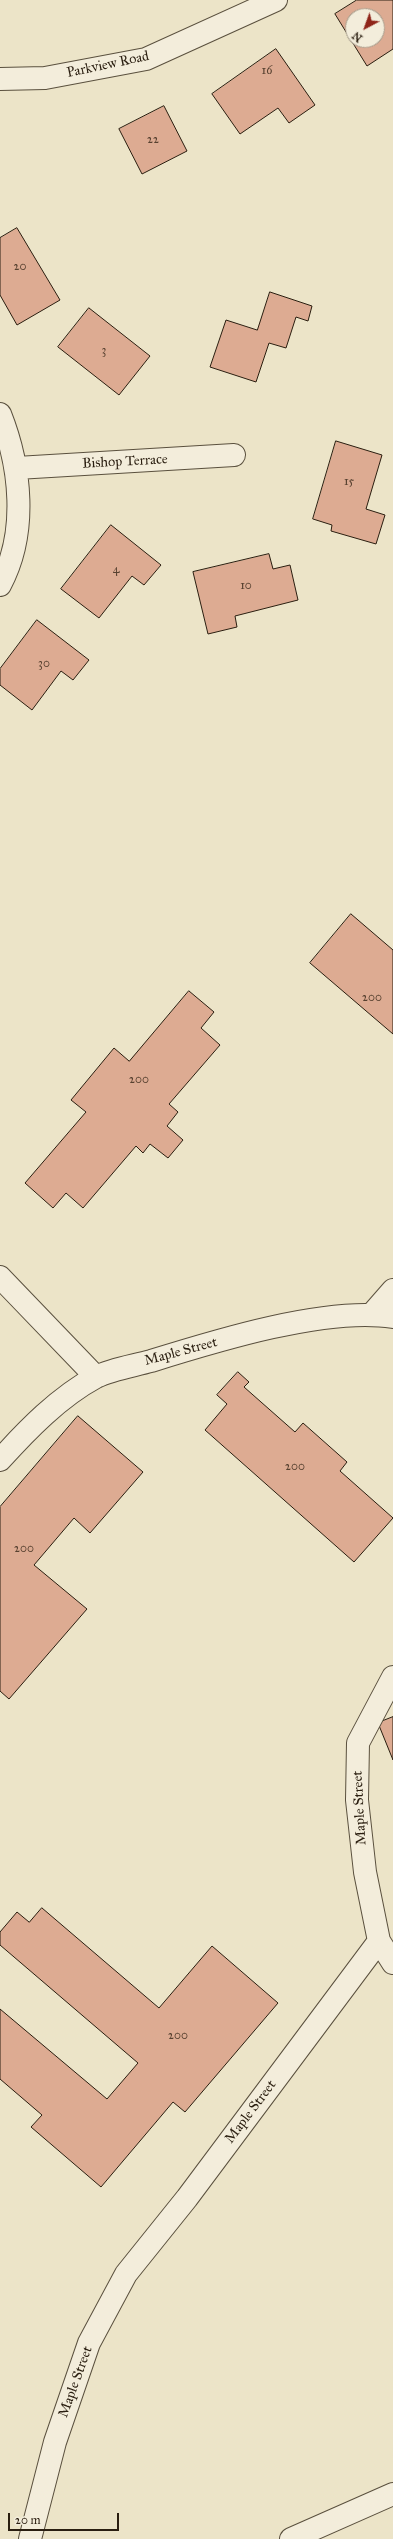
<!DOCTYPE html>
<html>
<head>
<meta charset="utf-8">
<style>
	body { margin:0 }
	#map { position:relative; width:393px; height:2539px; overflow:hidden; background:#ece4c8; font-family:"IM FELL Great Primer",serif }
	canvas { display:block }
	.north { position:absolute; left:345px; top:8px; width:40px; height:40px; box-sizing:border-box; background:#f3eddb; border:1px solid #a39a8a; border-radius:50%; rotate:221deg; font-size:11px; font-weight:700; line-height:16px; text-align:center; color:#2a1e10 }
	.north::after { content:''; display:block; margin:auto; width:14px; height:18px; background:#8f2418; clip-path:polygon(50% 0,100% 100%,50% 72%,0 100%) }
	.scale { position:absolute; left:8px; top:2513px; width:111px; height:18px; box-sizing:border-box; border:2px solid #2a1e10; border-top:0; padding-left:5px; font-size:12px; line-height:14px; white-space:nowrap; color:#2a1e10; -webkit-text-stroke:3px #f3eddb; paint-order:stroke }
</style>
</head>
<body>
<div id="map">
<canvas width="393" height="2539"></canvas>
<div class="north">N</div>
<div class="scale">20 m</div>
</div>
<script>
const context = document.querySelector('canvas').getContext('2d');
context.lineJoin = 'round';
function fillPath(path, color) {
  context.fillStyle = color;
  context.fill(path, 'evenodd');
}
function strokePath(path, color, width, dash) {
  context.strokeStyle = color;
  context.lineWidth = width;
  context.lineCap = dash ? 'butt' : 'round';
  context.setLineDash(dash || []);
  context.stroke(path);
}
function write(font, color, halo, rows, align = 'center') {
  context.font = font + ' "IM FELL Great Primer",serif';
  context.lineWidth = 3.5;
  context.setLineDash([]);
  context.textBaseline = 'middle';
  context.strokeStyle = halo;
  context.fillStyle = color;
  for (const [text, x, y, turn = 0] of rows) {
    context.save();
    context.translate(x, y);
    context.rotate((+turn || 0) * Math.PI / 180);
    context.textAlign = isNaN(turn) ? turn : align;
    if (halo) context.strokeText(text, 0, 0);
    context.fillText(text, 0, 0);
    context.restore();
  }
}
const building = new Path2D(`
	M357,0h36v49l-26,17 -32,-52zM353,16h24v24h-24z
	M276,49l39,56 -26,18 -11,-15 -38,26 -28,-40z
	M164,106l23,45 -45,23 -23,-45z
	M17,228l43,72 -43,25 -17,-30v-57z
	M270,292l42,14 -4,15 -12,-4 -10,31 -17,-5 -13,39 -46,-15 16,-47 31,10z
	M89,308l61,48 -31,39 -61,-48z
	M336,441l46,14 -16,54 19,6 -9,29 -45,-13 1,-6 -19,-6z
	M111,525l50,40 -17,20 -12,-9 -33,42 -38,-29z
	M269,554l4,15 17,-4 8,35 -63,16 2,11 -29,7 -15,-62z
	M37,620l52,40 -16,20 -12,-9 -29,39 -32,-25v-16z
	M351,914l42,36v84l-83,-71z
	M189,991l25,21 -13,16 19,17 -51,59 9,8 -11,14 16,14 -15,18 -18,-14 -7,9 -7,-7 -53,62 -17,-15 -13,15 -28,-25 61,-71 -15,-12 43,-52 15,13z
	M238,1372l11,10 -5,5 51,45 8,-9 44,39 -7,9 53,47 -39,44 -149,-132 22,-26 -10,-9z
	M78,1416l65,56 -53,61 -16,-15 -40,47 53,44 -78,90 -9,-8v-184z
	M393,1717v43l-15,-37z
	M42,1908l117,100 53,-62 66,57 -93,109 -12,-10 -72,85 -70,-60 11,-12 -42,-36v-70l107,90 31,-36 -138,-118v-13l17,-20 12,10z`);
fillPath(building, '#ddab92');
strokePath(building, '#2a1e10', 1);
const minor = new Path2D(`
	M0,79l45,-1 101,-19 130,-59
	M0,414c21,53 28,119 0,171
	M17,468l217,-13
	M0,1277l96,100
	M372,1314l21,-24
	M0,1460c27,-30 59,-63 96,-83 16,-8 37,-11 55,-16 64,-20 177,-55 242,-44
	M379,1941l14,22
	M30,2539l25,-97 34,-99 37,-69 61,-76 192,-257 -14,-69 -8,-72 1,-57 35,-66
	M291,2539l102,-45`);
strokePath(minor, '#5a503e', 24);
strokePath(minor, '#f3eddb', 22);
write('12px', '#574130', null, [
	["16",267,71],
	["22",153,140],
	["20",20,267],
	["3",104,351],
	["15",349,482],
	["4",116,570],
	["10",246,586],
	["30",44,664],
	["200",372,998],
	["200",139,1080],
	["200",295,1467],
	["200",24,1549],
	["200",178,2036]
]);
write('14px', '#2a1e10', '#f3eddb', [
	["Parkview Road",108,65,-12],
	["Bishop Terrace",125,462,-3],
	["Maple Street",181,1352,-15],
	["Maple Street",360,1808,-93],
	["Maple Street",251,2112,-53],
	["Maple Street",76,2382,-70]
]);
</script>
</body>
</html>
